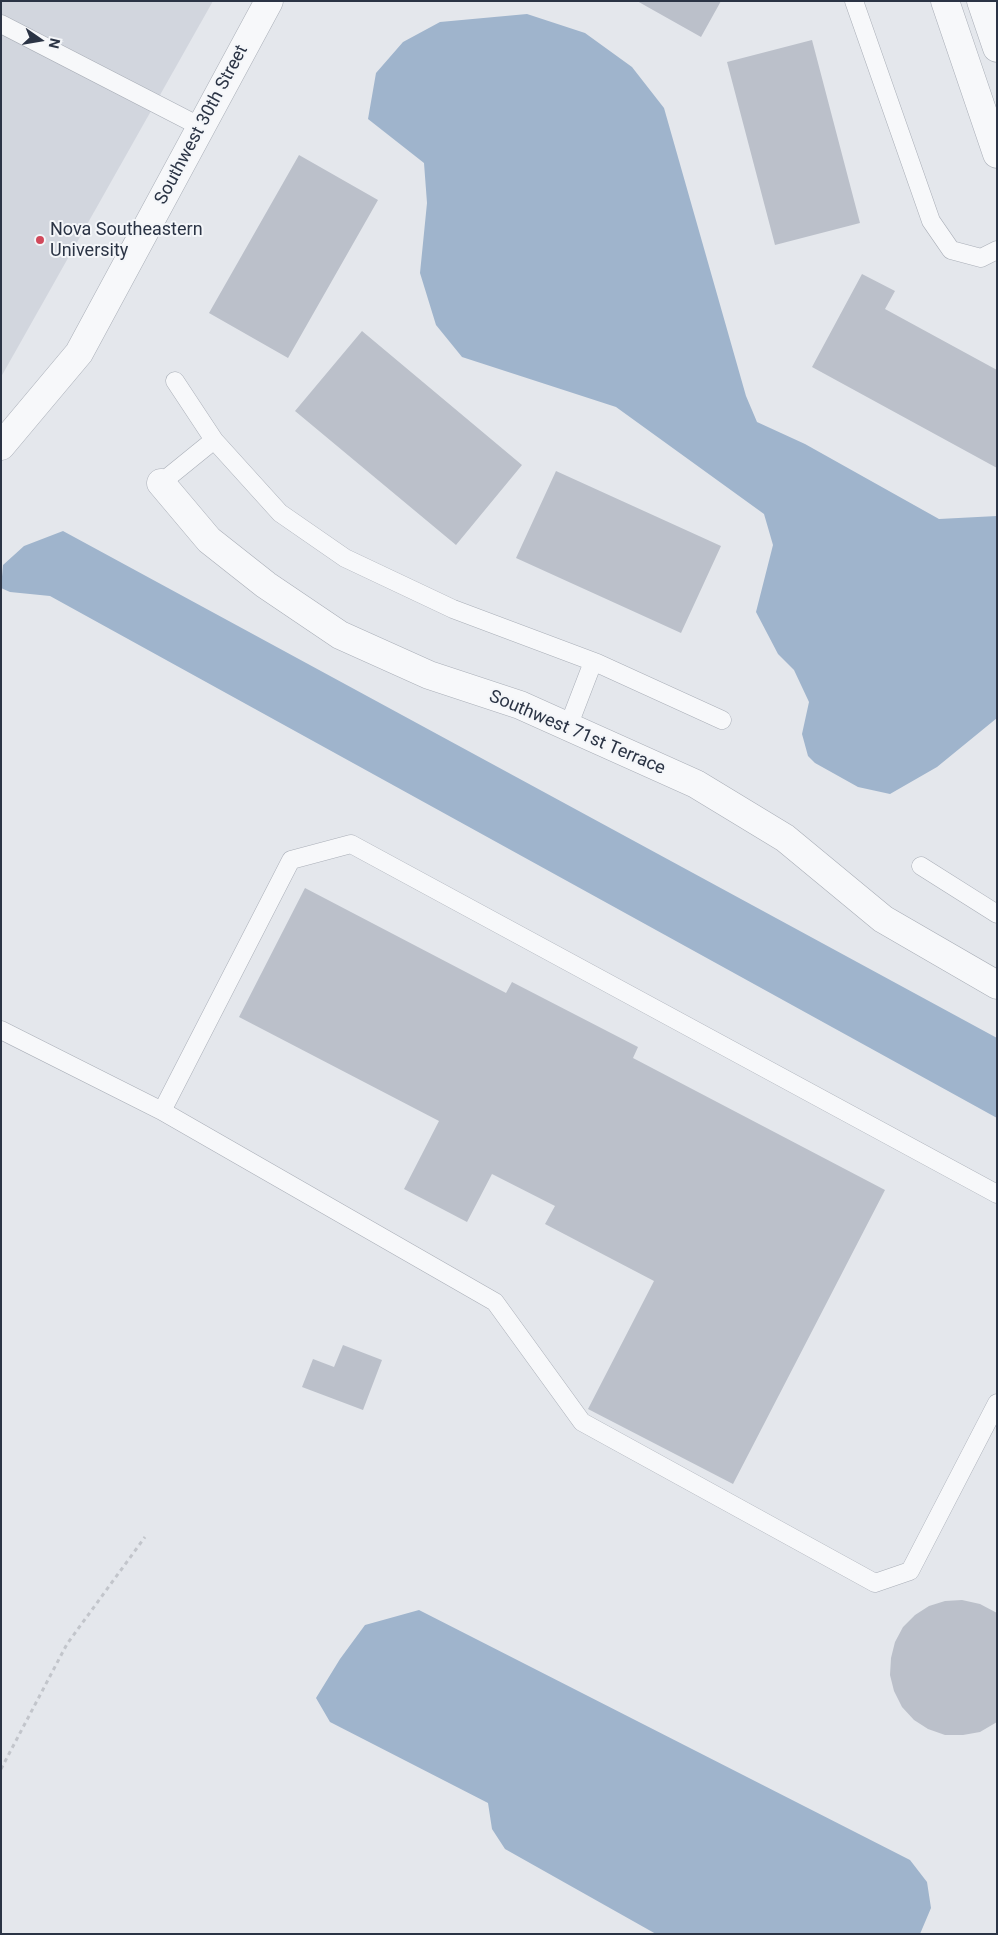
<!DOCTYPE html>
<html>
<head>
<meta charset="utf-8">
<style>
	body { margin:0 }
	#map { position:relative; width:998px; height:1935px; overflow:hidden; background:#e4e7ec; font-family:Roboto,sans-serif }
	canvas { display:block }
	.frame { position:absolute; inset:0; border:2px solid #2b3445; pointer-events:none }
	.north { position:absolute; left:15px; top:15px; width:50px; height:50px; -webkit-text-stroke:4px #f4f6f9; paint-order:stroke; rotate:103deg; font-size:14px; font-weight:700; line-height:20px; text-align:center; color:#2b3445 }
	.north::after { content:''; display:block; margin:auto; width:18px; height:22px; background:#2b3445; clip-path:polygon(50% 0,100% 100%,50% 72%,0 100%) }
</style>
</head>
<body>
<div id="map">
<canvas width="998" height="1935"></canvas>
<div class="frame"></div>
<div class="north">N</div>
</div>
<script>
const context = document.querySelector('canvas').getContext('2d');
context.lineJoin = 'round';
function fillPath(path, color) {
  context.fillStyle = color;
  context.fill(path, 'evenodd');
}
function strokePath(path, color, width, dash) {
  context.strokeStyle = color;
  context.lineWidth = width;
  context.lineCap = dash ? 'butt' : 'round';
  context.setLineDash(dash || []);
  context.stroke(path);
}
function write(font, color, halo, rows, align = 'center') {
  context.font = font + ' Roboto,sans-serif';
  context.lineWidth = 4;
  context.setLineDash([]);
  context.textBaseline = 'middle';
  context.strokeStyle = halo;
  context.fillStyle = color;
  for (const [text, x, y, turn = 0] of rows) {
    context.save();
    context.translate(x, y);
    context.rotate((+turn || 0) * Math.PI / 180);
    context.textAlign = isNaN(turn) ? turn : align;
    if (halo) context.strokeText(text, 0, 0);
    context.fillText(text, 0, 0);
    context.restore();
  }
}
fillPath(new Path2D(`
	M1,1h212l-212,376z`), '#d2d6de');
fillPath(new Path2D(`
	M527,14l58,19 47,34 32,41 82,288 11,26 48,22 134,75 58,-3v202l-60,49 -47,27 -32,-7 -43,-24 -7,-7 -6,-22 7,-32 -15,-32 -16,-16 -22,-42 17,-67 -9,-31 -148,-107 -154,-50 -26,-32 -16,-52 7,-70 -3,-40 -56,-44 8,-46 27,-31 37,-20z
	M63,531l934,507v80l-947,-522 -40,-4 -9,-4 2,-23 21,-19z
	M419,1610l491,250 17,22 4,26 -11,26h-264l-151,-85 -13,-20 -4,-26 -158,-81 -14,-24 24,-39 25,-34z`), '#9fb4cc');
fillPath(new Path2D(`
	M637,1h84l-20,36z
	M812,40l48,183 -85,22 -48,-183z
	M299,155l79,45 -90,158 -79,-45z
	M862,274l33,17 -10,18 112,61v98l-185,-101z
	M362,331l160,134 -66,80 -161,-134z
	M556,471l165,75 -40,87 -165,-75z
	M305,888l201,105 6,-11 126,65 -5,11 252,132 -152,294 -145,-75 66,-128 -109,-57 10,-18 -63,-32 -25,48 -63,-33 35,-68 -200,-104z
	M343,1345l39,15 -19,50 -61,-23 11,-28 21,8z
	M962,1600l18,4 17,9v109l-17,10 -17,3h-18l-17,-6 -14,-9 -12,-13 -8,-16 -4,-16 1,-17 4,-16 8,-15 12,-12 14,-9 16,-5z`), '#bbc0ca');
const service = new Path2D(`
	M854,1l77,220 20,29 30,8 16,-8
	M1,24l200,103
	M175,381l39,59
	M161,483l53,-43 66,73 65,45 108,51 144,54 125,57
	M568,727l25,-65
	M921,866l76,48
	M1,1030l161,81 333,191 87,120 293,161 35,-12 87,-168
	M162,1111l129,-251 60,-16 646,350`);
const minor = new Path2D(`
	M945,1l52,153
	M981,1l16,47
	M161,483l48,57 57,45 74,50 89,40 91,30 176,79 89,54 98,81 114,66`);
const tertiary = new Path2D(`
	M1,446l78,-93 190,-352`);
strokePath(service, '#a9aeb7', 19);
strokePath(minor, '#a9aeb7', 29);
strokePath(tertiary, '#a9aeb7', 29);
strokePath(new Path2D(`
	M1,1769l66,-125 78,-107`), '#c2c5cb', 3, [4, 4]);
strokePath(service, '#f7f8fa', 18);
strokePath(minor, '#f7f8fa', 28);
strokePath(tertiary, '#f7f8fa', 28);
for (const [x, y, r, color] of [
	[40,240,5,"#d1495b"]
]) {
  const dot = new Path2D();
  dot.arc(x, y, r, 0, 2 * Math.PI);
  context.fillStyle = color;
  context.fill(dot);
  strokePath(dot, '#f4f6f9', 2);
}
write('18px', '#2b3445', '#f4f6f9', [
	["Southwest 30th Street",202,125,-62],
	["Southwest 71st Terrace",577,733,23]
]);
write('18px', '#2b3445', '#f4f6f9', [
	["Nova Southeastern",50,230],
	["University",50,251]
], 'left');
</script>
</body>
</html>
